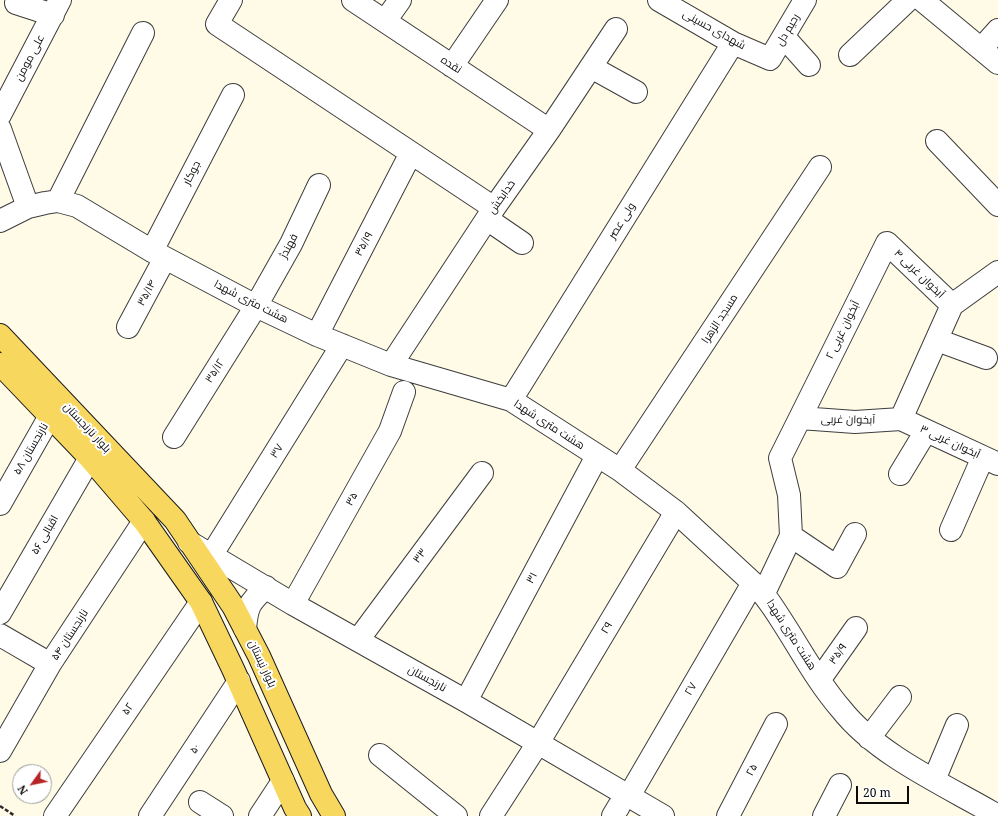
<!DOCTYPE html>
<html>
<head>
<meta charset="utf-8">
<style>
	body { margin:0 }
	#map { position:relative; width:998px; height:816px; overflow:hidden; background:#fffbe6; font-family:"Noto Serif",serif }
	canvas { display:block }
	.north { position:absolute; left:12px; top:764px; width:40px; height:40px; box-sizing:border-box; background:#fff; border:1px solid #9d9d9d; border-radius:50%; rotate:237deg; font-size:11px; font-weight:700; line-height:16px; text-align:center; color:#0a0a0a }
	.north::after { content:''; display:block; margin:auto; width:14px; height:18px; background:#b62527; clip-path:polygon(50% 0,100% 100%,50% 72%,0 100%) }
	.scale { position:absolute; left:856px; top:786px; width:53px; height:18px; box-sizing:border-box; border:2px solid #0a0a0a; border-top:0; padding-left:5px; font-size:12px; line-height:14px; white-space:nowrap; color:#0a0a0a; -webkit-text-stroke:3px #fff; paint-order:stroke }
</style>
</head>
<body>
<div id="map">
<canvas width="998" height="816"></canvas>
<div class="north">N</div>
<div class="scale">20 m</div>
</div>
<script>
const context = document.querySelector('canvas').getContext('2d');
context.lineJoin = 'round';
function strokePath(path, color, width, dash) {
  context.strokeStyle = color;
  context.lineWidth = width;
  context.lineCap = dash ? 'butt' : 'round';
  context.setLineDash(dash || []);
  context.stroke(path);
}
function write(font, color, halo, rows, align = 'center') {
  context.font = font + ' "Noto Serif",Cairo,serif';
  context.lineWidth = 4;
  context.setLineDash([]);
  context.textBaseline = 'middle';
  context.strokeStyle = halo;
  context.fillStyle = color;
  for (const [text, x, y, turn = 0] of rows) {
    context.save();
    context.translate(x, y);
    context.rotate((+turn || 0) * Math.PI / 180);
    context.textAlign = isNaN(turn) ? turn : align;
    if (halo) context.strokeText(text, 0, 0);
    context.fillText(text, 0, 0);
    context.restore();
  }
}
const minor = new Path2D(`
	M231,0l-14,24 277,184
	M353,0l196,130
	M659,0l74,43 37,16 35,-59
	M922,0l76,63
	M16,3l37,12
	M385,21l15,-21
	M784,37l25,28
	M981,49l17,-19
	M850,55l58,-55
	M452,66l45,-66
	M591,67l45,25
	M0,115l60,-115
	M0,129l28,78
	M937,141l61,64
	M58,201l85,-168
	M487,219l35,24
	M0,221l28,-14 17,-4 13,-2 19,5 75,45 104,55 61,29 74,30 120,35 109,70 56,42 77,71c14,13 23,29 34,46 17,27 33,56 54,80 37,47 106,77 157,107
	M152,251l81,-156
	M128,327l37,-69
	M317,335l94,-182
	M937,340l49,18
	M391,365l103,-157 55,-78 67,-101
	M511,400l222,-357
	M800,418l87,-175 65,62
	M901,419l97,45
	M174,437l82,-131 35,-62 28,-59
	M620,470l200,-303
	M900,474l26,-43
	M0,504l50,-88
	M951,530l32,-73
	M791,536l46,31 18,-33
	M189,542l104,62 173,97 197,115
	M211,556l131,-211
	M764,593l27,-57 -2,-41 -9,-37 20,-40 55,4 46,-3 51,-114 46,-33
	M293,604l97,-173 14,-39
	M0,613l90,-155
	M245,629c2,-23 4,-26 21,-42
	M0,635l50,29
	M358,640l124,-167
	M820,679l36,-51
	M466,701l131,-245
	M869,738l31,-41
	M0,751l50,-87 94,-143
	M380,755l76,61
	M934,780l23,-55
	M629,796l124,-213
	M200,802l22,14
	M55,816l146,-214
	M150,816l89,-135
	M260,816l23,-35
	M491,816l47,-73 138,-231
	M613,816l6,-10
	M728,816l48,-92
	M824,816l16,-31`);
const major = new Path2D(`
	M0,335l175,185 58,86 26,50 62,138 13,22
	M0,364l90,94 54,63 57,81 32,67 62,139 5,8`);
strokePath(minor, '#3d3d3d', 24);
strokePath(major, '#1b1b1b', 24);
strokePath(new Path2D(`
	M0,806l15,10`), '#2c2c2c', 2.5, [4, 2]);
strokePath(minor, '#fff', 22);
strokePath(major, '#f7d75e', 22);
write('11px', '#0a0a0a', '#fff', [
	["شهدای حسینی",714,30,29],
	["رحیم دل",788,30,-59],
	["علی مومن",30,58,-62],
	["نقده",451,65,33],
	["جوکار",192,173,-63],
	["خدابخش",502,197,-55],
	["ولی عصر",622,221,-58],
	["۳۵/۱۹",364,244,-62],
	["فهندژ",289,246,-62],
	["آبخوان غربی ۴",919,274,44],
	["۳۵/۱۴",147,293,-62],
	["هشت متری شهدا",251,302,27],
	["مسجد الزهرا",720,319,-57],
	["آبخوان غربی ۲",843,330,-64],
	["۳۵/۱۲",215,371,-58],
	["آبخوان غربی",848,420,1],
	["هشت متری شهدا",549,425,33],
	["بلوار نارنجستان",87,428,47],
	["آبخوان غربی ۳",950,442,25],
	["نارنجستان ۵۸",31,449,-60],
	["۳۷",277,451,-58],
	["۳۵",352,499,-61],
	["اقبالی ۵۶",45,535,-60],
	["۳۳",420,556,-54],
	["۳۱",532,578,-62],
	["۲۹",607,628,-59],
	["نارنجستان ۵۴",70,635,-57],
	["هشت متری شهدا",791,635,57],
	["۳۵/۹",838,654,-55],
	["بلوار نیستان",262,664,65],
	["نارنجستان",427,679,29],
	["۲۷",691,689,-60],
	["۵۲",128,709,-56],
	["۵۰",195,749,-57],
	["۲۵",752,770,-62]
]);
</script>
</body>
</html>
